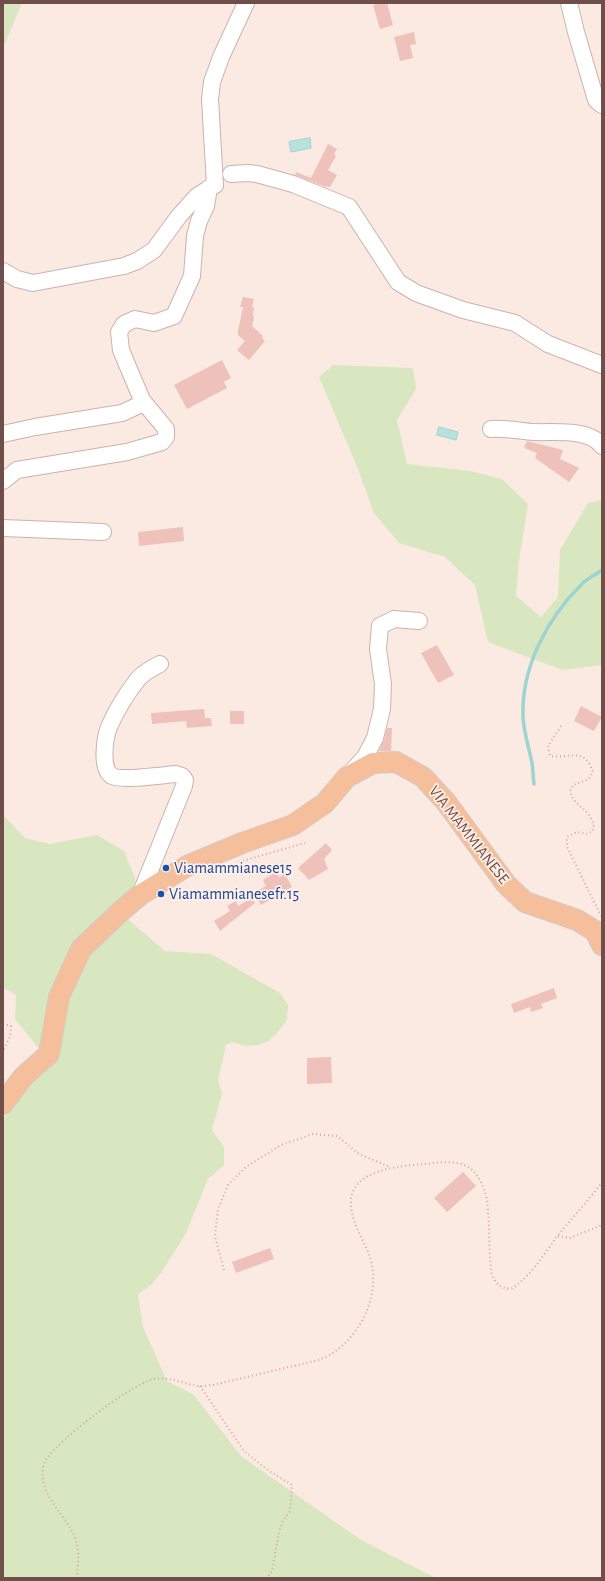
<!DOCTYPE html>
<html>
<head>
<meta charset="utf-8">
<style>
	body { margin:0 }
	#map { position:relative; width:605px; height:1581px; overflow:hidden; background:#faeae1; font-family:"Alegreya Sans",sans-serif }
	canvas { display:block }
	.frame { position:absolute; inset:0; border:4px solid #704e49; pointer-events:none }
</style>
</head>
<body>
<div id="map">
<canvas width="605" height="1581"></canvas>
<div class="frame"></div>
</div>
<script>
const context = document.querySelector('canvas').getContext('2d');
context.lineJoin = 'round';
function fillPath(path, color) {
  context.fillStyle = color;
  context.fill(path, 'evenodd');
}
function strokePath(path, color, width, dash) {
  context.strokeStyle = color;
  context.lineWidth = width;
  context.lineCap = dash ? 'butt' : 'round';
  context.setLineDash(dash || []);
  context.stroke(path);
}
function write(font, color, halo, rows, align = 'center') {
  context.font = font + ' "Alegreya Sans",sans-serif';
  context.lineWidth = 3.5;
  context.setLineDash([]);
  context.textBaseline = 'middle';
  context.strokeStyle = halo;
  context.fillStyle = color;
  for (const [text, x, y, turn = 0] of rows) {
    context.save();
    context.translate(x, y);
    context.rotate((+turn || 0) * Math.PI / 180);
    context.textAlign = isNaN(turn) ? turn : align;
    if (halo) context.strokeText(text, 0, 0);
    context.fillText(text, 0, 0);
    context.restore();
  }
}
fillPath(new Path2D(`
	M3,3h19l-19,45z
	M333,365l80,3 3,21 -19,31 10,44 63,7 32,8 26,25 -9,57 -3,35 25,21 17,-20 2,-47 28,-47 14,-3v165l-40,5 -74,-28 -13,-57 -30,-28 -46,-14 -25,-30 -18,-49 -37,-87z
	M3,815l22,23 25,6 47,-9 27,16 11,27 1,14 -63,59 -32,100 -26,-32 1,-24 -13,-7z
	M124,916l41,35 46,3 69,39 8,12 -1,15 -9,12 -10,9 -10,4 -13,1 -13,-4 -6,3 -8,35 4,14 -10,36 12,17v18l-16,14 -22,54 -23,37 -11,14 -14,10 5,33 24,54 26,13 48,62 120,84 75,38h-433v-457l10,-21 32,-29 24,-83 20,-36z`), '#d9e7c1');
const water = new Path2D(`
	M310,138l1,10 -20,4 -2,-10z
	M439,427l19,5 -2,8 -19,-5z`);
fillPath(water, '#b7e2de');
strokePath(water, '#9ed3cf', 1);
strokePath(new Path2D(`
	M534,784c-1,-7 -1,-15 -2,-21 -3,-15 -8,-30 -9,-46 -2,-49 24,-99 59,-133 6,-6 13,-9 20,-14`), '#9ed3cf', 3.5);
fillPath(new Path2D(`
	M381,3h6l6,22 -13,4 -7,-24z
	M414,32l2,12 -6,1 3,13 -13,3 -6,-24z
	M328,144l9,5 -3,5 2,2 -8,14 9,5 -7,12 -3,-1 -1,1 -31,-12 1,-3 15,6z
	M243,297l11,2 -2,8 2,1 -1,7 1,3 -2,8 11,10 -1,2 3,3 -16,19 -12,-10 8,-9 -7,-6v-4l5,-24h-3z
	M222,360l9,18 -7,4 3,6 -40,21 -13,-24z
	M527,441l36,9 -3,9 19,9 -10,14 -34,-24 2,-5 -13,-5z
	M183,527l1,14 -45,5 -1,-14z
	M437,645l17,30 -16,8 -17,-30z
	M581,706l21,11 -8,14 -20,-10z
	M204,709l1,9h6l1,8 -25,2 -1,-7 -34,3 -1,-11z
	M230,711h14v13h-14z
	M387,728h5l-1,23h-12l5,-11z
	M326,843l6,7 -8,9 4,10 -19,11 -11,-12z
	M276,872l3,5 6,-3 7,13 -31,18 -7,-12 12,-7 -3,-6z
	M252,898l3,5 -35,28 -6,-10 16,-10 -3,-5 9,-5 2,5z
	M554,988l3,10 -16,6 2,4 -12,4 -1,-5 -16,6 -3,-9z
	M331,1057l1,26 -25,1v-26z
	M463,1172l13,14 -29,26 -13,-14z
	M270,1248l4,11 -38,14 -4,-11z`), '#eec2ba');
const minor = new Path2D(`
	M569,3l7,29 20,68 6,5
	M231,174l17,-1 9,1 36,10 56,23 49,75 18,11 47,17 52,13 33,21 54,21
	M3,271l14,8 16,4 91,-17 13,-5 17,-11 25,-34 18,-20 18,-11 -5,-86 2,-17 9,-25 25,-54
	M491,429c15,-1 29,2 43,3 20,1 55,-4 68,14
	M3,434l32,-7 87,-14 17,-8 3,-5 -21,-50 -2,-18 5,-8 11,-5 19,4 20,-7 18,-40 3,-40 4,-15 7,-15 3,-18
	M3,481l14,-11 110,-18 35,-10 4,-5v-8l-24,-29
	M3,528l100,4
	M352,771l13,-14 10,-19 7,-29 1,-25 -5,-35 2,-23 14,-7 25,2
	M140,895l44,-109 1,-6 -3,-4 -6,-2c-12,1 -55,7 -64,2 -12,-7 -7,-39 -3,-49 7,-16 18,-34 29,-48 6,-7 14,-11 22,-15`);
const major = new Path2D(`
	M3,1104l20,-27 26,-23 10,-57 22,-48 39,-37 20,-17 47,-29 55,-23 51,-18 32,-22 22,-26 26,-14 23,-1 27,15 23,25 60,82 19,18 52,18 18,11 7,14`);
strokePath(minor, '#cdb2ab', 18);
strokePath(major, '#d4cac8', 22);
strokePath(new Path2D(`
	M561,726l-13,20 2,10c20,3 34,-10 43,16l-4,7 -16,6 -3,6c4,17 23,18 24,38l-6,5 -11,-2 -10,5v10l34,69
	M239,862l66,-19
	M3,1024l8,2 -1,11 -7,14
	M558,1236l12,2 32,-13
	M224,1270l-9,-34 3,-27 10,-24 18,-18 35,-22 32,-11 24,2 22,18 31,13
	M200,1386l44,65 25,20 23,14 -2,26 -7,10 -4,11 -7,39 -5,7
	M77,1578c0,-10 3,-23 0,-33 -5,-24 -29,-40 -34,-64 -1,-7 -1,-14 3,-21 12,-20 85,-76 108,-81 14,-3 30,5 44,7 5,1 11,-1 15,-1l106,-25c36,-14 60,-57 53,-95 -4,-21 -20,-38 -21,-60 -3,-35 48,-39 73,-41 11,-1 22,-3 33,-1 19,3 26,20 30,37 1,8 1,16 2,24 0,16 1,32 2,48 4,11 8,16 20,17 21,-13 33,-36 48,-55 14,-17 30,-34 43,-52`), '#d2a59e', 2, [1, 3]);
strokePath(minor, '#fff', 16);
strokePath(major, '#f6bf9c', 20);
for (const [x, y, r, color] of [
	[166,868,4,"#1a4fb4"],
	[161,894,4,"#1a4fb4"]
]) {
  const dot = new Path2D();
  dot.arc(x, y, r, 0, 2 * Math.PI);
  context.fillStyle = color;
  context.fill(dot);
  strokePath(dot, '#feefe6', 1.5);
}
write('16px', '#704e49', '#feefe6', [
	["VIA MAMMIANESE",469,835,52]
]);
write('16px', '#164399', '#feefe6', [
	["Viamammianese15",174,868],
	["Viamammianesefr.15",169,894]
], 'left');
</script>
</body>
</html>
